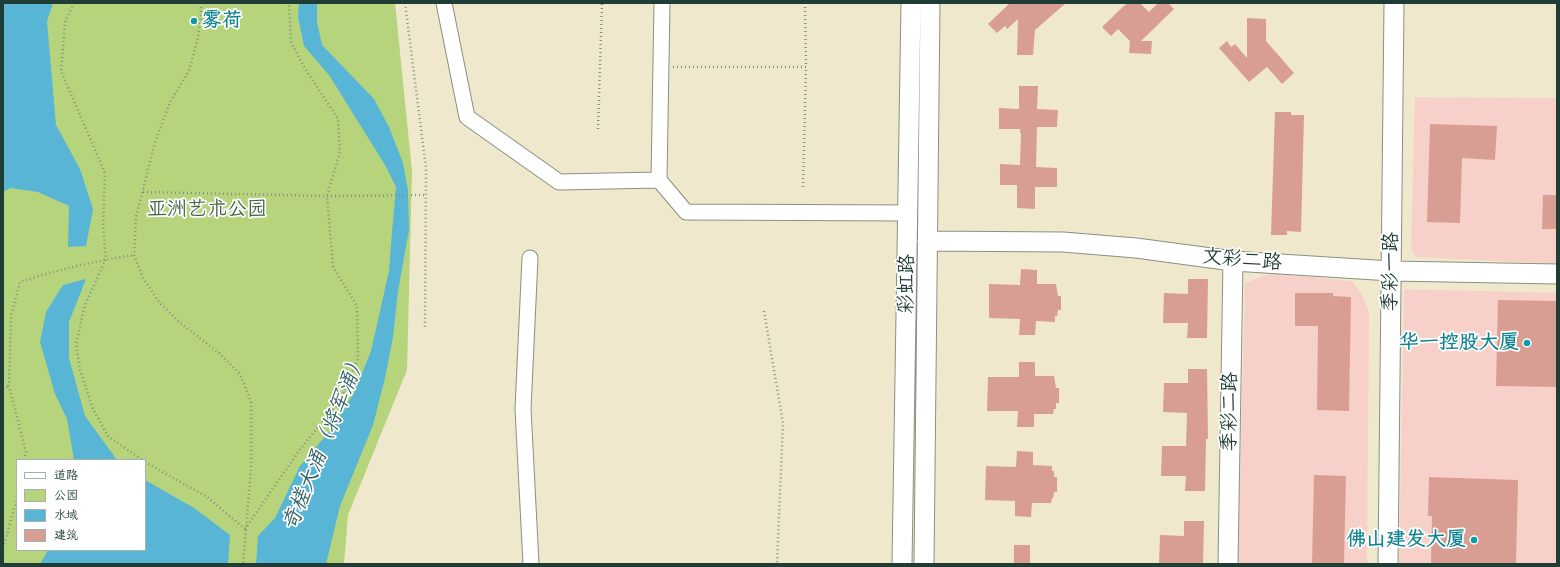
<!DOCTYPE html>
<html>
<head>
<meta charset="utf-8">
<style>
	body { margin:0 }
	#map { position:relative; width:1560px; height:567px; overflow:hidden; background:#efe8cd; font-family:Caveat,"LXGW WenKai TC",sans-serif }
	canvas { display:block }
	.frame { position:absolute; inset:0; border:4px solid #1f3d34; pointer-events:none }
	.legend { position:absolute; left:16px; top:459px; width:130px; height:92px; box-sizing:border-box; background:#fff; border:1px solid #a5b1ae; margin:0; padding:5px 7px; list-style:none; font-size:12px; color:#1f3d34 }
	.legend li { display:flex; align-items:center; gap:8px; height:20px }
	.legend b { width:20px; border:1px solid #a5b1ae }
</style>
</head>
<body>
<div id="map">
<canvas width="1560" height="567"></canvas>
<div class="frame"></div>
<ul class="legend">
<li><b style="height:5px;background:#fff"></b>道路</li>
<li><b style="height:11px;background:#b6d47b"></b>公园</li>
<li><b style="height:11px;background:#58b5d6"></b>水域</li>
<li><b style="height:11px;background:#d89e93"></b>建筑</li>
</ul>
</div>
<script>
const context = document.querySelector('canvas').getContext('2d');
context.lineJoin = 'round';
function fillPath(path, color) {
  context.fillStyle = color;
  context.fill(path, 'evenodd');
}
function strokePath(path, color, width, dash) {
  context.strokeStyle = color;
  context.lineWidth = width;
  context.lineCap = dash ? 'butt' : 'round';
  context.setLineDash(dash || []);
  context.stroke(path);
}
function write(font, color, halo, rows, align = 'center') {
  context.font = font + ' Caveat,"LXGW WenKai TC",sans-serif';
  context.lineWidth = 3.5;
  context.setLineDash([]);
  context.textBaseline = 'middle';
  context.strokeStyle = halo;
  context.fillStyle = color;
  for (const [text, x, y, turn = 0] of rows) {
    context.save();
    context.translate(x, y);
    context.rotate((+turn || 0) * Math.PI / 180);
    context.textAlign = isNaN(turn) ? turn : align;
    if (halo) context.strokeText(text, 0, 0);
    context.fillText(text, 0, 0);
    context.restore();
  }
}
fillPath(new Path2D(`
	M1415,97l142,1v166l-141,-7 -5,-8z
	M1272,273l80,8 11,15 6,17 -2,251h-129l7,-281z
	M1404,289l153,4v271h-158z`), '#f7d1c9');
fillPath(new Path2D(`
	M3,3h392l17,168 -5,199 -59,145 -4,49h-341zM17,460h128v90h-128z`), '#b6d47b');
fillPath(new Path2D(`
	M3,3h50l-6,18 9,104 24,44 13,40 -7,37 -18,1 1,-41 -31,-14 -28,-4 -7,4z
	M299,3h18v19l5,23 52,54 15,28 14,36 5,27 1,40 -11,61 -5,46 -8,41 -12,47 -33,81 -14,58h-70l2,-28 17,-18 25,-52 33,-39 21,-34 17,-42 18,-80 3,-39 4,-45 -11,-22 -46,-74 -10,-16 -25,-29 -6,-29z
	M86,279l-17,43v36l16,58 32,44h-43l-7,-41 -12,-25 -15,-52 6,-30 17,-27z
	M145,480l49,28 36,27 -2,29h-188l8,-14h97z`), '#58b5d6');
fillPath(new Path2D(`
	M1010,3h56l-31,27 -2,25h-16l1,-36 -11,10 -2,-3 -8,7 -9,-9z
	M1127,3h13l9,9 9,-9h10l6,6 -33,32h11l-1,13 -22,-1 1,-12 -12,-12 -7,7 -9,-9z
	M1247,18l19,1v22l28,32 -12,11 -15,-17 -18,15 -30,-34 8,-7 4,6 4,-3 12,14z
	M1019,86h19l-1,23 21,1 -1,17h-20l-1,40 21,1v19h-22v22l-18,-1v-23h-17v-21l20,1 1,-32h-1v-4h-21v-21l20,1z
	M1275,112h16v3h13l-3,117 -14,-1v4h-16z
	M1430,124l67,2 -2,34 -33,-2 -2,65 -33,-1z
	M1543,195h14v34h-15z
	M1021,269l16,1v14h19l2,12h3v14h-3l-1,6h-2v6l-19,-1 -1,14h-16l1,-16 -31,-1v-34l31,1z
	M1188,279h20l-1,59h-20l1,-15h-25l1,-30 24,1z
	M1295,293h38v3l18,1 -2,114 -32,-1 1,-84h-23z
	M1498,300l59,1v86l-61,-1z
	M1019,362h16v14h19l2,12h3v15h-3v6h-2l-1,5h-19v13h-17l1,-16h-31l1,-34h31z
	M1188,369h19l1,70h-2l-1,52h-20l1,-15h-25l1,-30h24l1,-33 -24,-1 1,-29h24z
	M1017,451l16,1v13l19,1v5h2v6h3v15h-3l-1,6h-1l-1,5h-19l-1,14 -16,-1v-15l-30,-1 1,-34 30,1z
	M1314,475l32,1 -2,88h-32z
	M1429,477l89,3 -2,84 -85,-1 1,-47h-4z
	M1184,521h20l-1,43h-44l1,-29 24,1z
	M1014,545h16v19h-16z`), '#d89e93');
const minor = new Path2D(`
	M444,3l23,114 92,65 100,-2 27,32 222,1
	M659,180l3,-177
	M530,258l-7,151 8,155`);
const tertiary = new Path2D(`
	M927,241l136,1 73,6 97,13 158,10 166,3
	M902,564l9,-561
	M924,564l6,-561
	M1228,564l5,-303
	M1388,564l6,-561`);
strokePath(minor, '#879280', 17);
strokePath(tertiary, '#879280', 21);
strokePath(new Path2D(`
	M74,3l-9,19 -4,49 44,102 -2,54 3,32 -21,46 -9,39 4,26 13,39 15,27 34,24
	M201,3v10l-3,24 -9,34 -19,31 -15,40 -19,75 -2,38 9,23 16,24 20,20 40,31 21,21 11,28v68l-8,94
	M405,3l21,165 -1,160
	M673,67h133l-1,-64
	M598,129l4,-126
	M803,187l3,-120
	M143,192l184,4 99,-1
	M764,311l19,112 -6,141
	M3,388l6,-2
	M24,460l2,-8 -17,-66 2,-70 9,-34c37,-12 75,-21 114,-27
	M145,462l62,35 38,32
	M245,529l56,-81 40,-48 17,-41 -1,-53 -24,-39 -6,-71 13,-44 -2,-33 -34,-52 -13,-25 -2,-39
	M3,548l14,-49`), '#879280', 2.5, [1, 3]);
strokePath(minor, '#fff', 15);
strokePath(tertiary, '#fff', 19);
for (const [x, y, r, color] of [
	[194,21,4,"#0f9aa8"],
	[1527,343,4,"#0f9aa8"],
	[1474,540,4,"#0f9aa8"]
]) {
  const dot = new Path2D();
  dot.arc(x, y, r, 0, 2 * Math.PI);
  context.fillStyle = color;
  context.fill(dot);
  strokePath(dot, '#fff', 1.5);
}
write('bold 20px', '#0d838f', '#fff', [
	["雾荷",202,21,"left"],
	["华一控股大厦",1519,343],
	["佛山建发大厦",1466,540]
], 'right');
write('20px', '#456346', '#fff', [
	["亚洲艺术公园",207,210]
]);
write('20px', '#1f3d34', '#fff', [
	["文彩二路",1242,260,5],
	["季彩一路",1391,272,-89],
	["彩虹路",907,284,-89],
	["季彩二路",1230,412,-89]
]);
write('italic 21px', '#306165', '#fff', [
	["奇槎大涌（将军涌）",325,442,-68]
]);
</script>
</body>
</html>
